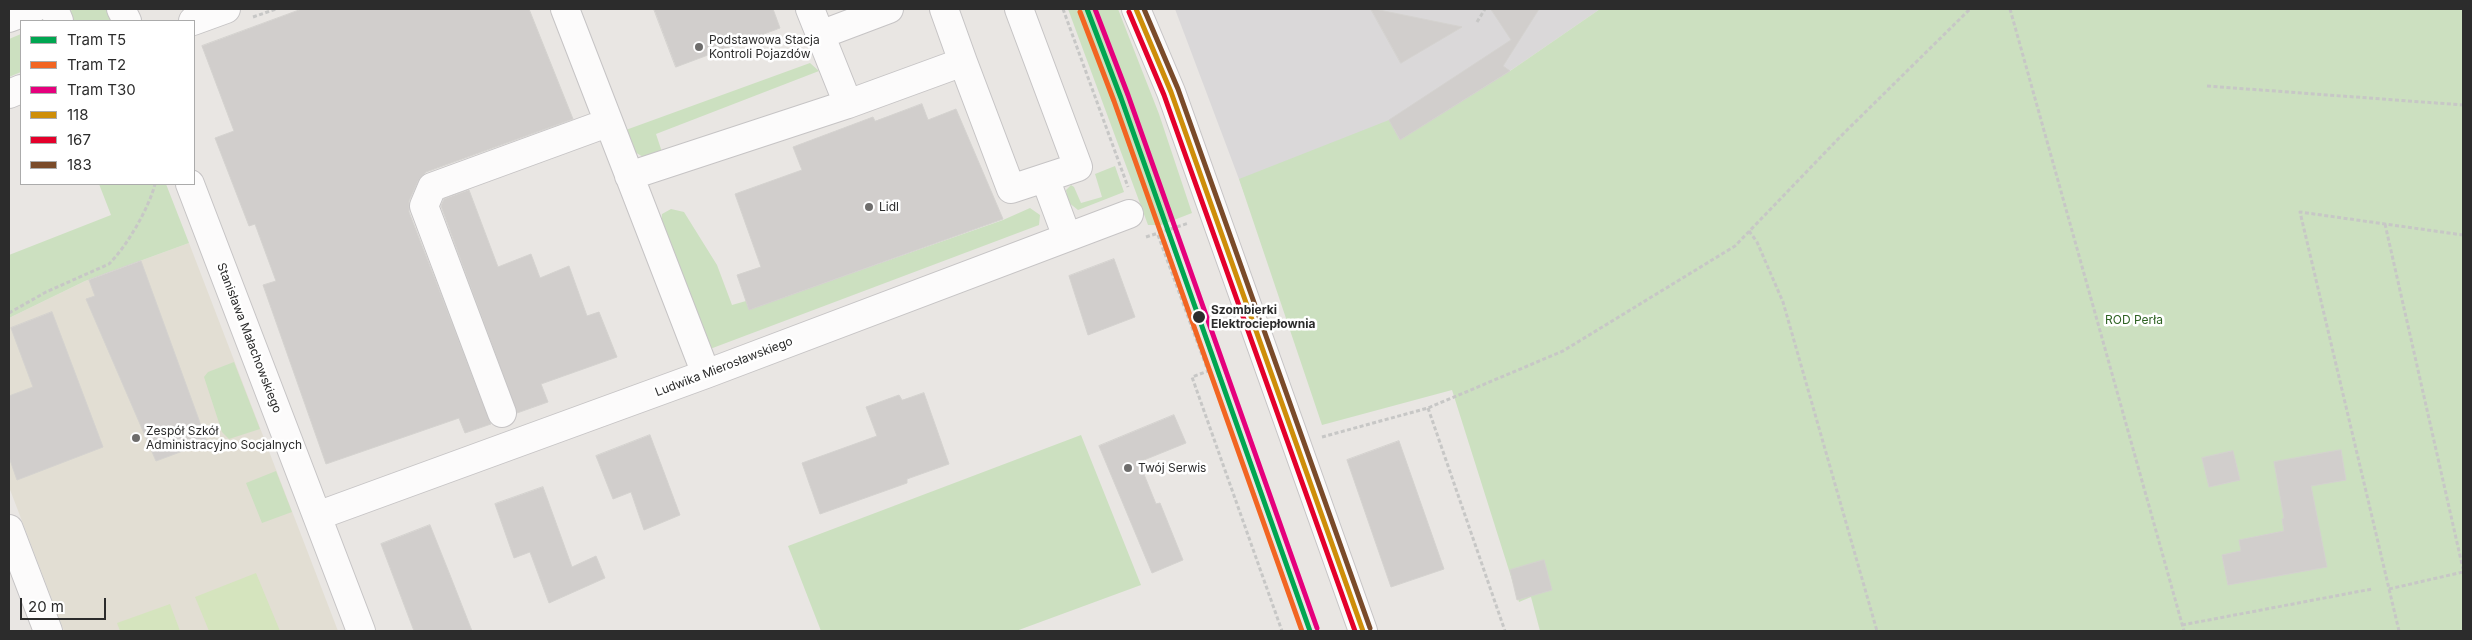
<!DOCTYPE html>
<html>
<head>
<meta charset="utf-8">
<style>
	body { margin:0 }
	#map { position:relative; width:2472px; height:640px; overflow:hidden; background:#e9e6e3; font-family:Inter,sans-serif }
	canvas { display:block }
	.frame { position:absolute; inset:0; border:10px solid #2c2c2c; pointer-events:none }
	.legend { position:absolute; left:20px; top:20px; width:175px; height:165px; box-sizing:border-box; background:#fff; border:1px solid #ababab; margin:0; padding:6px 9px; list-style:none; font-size:15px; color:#2c2c2c }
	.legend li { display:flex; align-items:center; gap:10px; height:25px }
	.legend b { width:25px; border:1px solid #ababab }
	.scale { position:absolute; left:20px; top:598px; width:86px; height:22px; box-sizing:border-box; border:2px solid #2c2c2c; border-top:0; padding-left:6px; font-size:15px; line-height:18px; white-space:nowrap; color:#2c2c2c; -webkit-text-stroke:4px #fff; paint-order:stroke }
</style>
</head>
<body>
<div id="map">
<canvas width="2472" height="640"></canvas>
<div class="frame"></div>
<ul class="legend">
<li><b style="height:6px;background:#00a651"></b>Tram T5</li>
<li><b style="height:6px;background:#f26522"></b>Tram T2</li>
<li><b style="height:6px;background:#e5007d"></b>Tram T30</li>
<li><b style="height:6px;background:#ce8e09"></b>118</li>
<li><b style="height:6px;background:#e4002b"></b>167</li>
<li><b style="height:6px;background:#7a4b2a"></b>183</li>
</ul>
<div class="scale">20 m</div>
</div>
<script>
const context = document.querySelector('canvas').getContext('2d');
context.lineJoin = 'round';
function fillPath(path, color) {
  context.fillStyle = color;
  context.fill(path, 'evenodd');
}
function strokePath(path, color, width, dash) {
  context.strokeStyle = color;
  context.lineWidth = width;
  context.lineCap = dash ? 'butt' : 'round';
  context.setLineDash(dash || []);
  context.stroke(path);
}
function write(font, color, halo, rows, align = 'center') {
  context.font = font + ' Inter,sans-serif';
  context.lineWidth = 5;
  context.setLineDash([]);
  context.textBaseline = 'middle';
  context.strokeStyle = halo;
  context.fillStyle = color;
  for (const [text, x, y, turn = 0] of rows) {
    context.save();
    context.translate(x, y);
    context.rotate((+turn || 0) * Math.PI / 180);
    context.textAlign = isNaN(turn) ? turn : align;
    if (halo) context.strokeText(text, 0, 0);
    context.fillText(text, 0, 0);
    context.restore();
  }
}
fillPath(new Path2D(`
	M1175,9h425l-87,60 -265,134z`), '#dad8d9');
fillPath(new Path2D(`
	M189,243l149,388h-274l-55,-144v-169l76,-37z`), '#e2ded3');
fillPath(new Path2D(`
	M72,9h35l5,12h-41l-2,-6z
	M1068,9h50l41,105 33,99 -31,12h-13z
	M1600,9h863v622h-923l-9,-34 -12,5 -67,-212 -130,35 -83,-246 150,-59 11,19 113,-70z
	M21,34v38l-12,5v-38z
	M810,63l9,8 -163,63 7,21 -18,3 -12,-7 -10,-20z
	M1115,166l9,26 -46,18 -10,-8 -2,-12 5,-5 3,2 7,16 21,-6 -7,-23z
	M99,184h67l23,59 -104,38 -76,37v-63l102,-40z
	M1030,208l10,7 -1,10 -329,124 -49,-126 1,-9 9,-5 13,3 33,53 15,40 14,-4 4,8 253,-89z
	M234,362l26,67 -31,10 -7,-7 -18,-55 4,-5z
	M1081,435l60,150 -125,46h-195l-33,-85z
	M276,471l16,41 -30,11 -16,-40z`), '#cce0c0');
fillPath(new Path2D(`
	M256,573l24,58h-71l-14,-34z
	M170,604l10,27h-60l-3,-8z`), '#d5e4be');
const building = new Path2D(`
	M302,9h227l44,110 -147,53 -8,9 -9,20v11l82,212 -26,9 -6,-15 -133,46 -63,-179 13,-4 -21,-57 -6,2 -34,-88 19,-7 -32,-85z
	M654,9h119l7,19 -104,39z
	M1371,9h3l88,18 -61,36z
	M1491,9h48l-36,57 7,5 -110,69 -11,-20 122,-80z
	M922,104l6,16 28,-11 47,110 -254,91 -12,-35 24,-8 -26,-73 67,-24 -9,-23 80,-30 2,4z
	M469,190l29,77 33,-13 9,24 29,-12 18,50 12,-4 18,45 -76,27 7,18 -31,11 -76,-207 3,-7z
	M1114,259l21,58 -47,18 -19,-59z
	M141,261l66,181 -51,19 -70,-162 9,-3 -6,-16z
	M52,312l51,135 -86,33 -8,-23v-61l24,-9 -22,-59z
	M924,393l25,71 -42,15v4l-87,31 -18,-51 75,-27 -11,-29 33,-12 3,5z
	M1174,415l12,28 -47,19 17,42 4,-1 23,57 -31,13 -53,-127z
	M650,435l30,80 -36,15 -13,-38 -18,7 -17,-43z
	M1399,441l45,128 -53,18 -44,-127z
	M2341,450l5,30 -35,6 16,81 -99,18 -6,-30 19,-4 -2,-11 45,-9 -2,-12 2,-1 -10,-56z
	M2233,451l7,29 -31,7 -7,-29z
	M543,487l29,80 24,-11 9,22 -56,25 -19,-51 -16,6 -19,-54z
	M430,525l20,50 22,56h-58l-33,-87z
	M1544,560l8,30 -35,10 -7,-30z`);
fillPath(building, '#d1cecc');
strokePath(building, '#d4d2cf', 1);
const minor = new Path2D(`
	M54,9l5,12
	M121,9l6,12
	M565,9l141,365
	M944,9l19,53
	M1136,9l35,83 192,539
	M9,18l24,-9
	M193,21l33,-12
	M820,35l69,-26
	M9,94l12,-5
	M848,104l115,-42 48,127 67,-22 -59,-158
	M629,176l219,-72 -38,-95
	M1045,178l22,59
	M190,184l171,447
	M502,413l-78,-207 8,-19 175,-64
	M317,516l389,-142 423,-160
	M9,529l39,102`);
strokePath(minor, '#c6c4c5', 30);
strokePath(new Path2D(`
	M1063,9l65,178
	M2010,9l174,622
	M253,17l23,-8
	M1477,22l8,-13
	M2207,86l256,19
	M2385,224l78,345
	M1749,231l8,11 26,60 94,329
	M1158,235l50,136 -16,6 90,254
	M1146,237l43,-14
	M9,313l37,-21 63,-28c18,-18 40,-56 46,-80
	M1428,408l77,223
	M1322,437l106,-29 135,-57 172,-105 105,-109 130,-128
	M2389,589l74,-17
	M2182,625l190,-36
	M2399,631l-99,-419 163,23`), '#c7c7c6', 3, [4, 2.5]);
strokePath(minor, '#fcfbfb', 28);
strokePath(new Path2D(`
	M1136,9l35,83 192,539`), '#ce8e09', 5);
strokePath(new Path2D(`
	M1129,12l35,83 191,536`), '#e4002b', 5);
strokePath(new Path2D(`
	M1144,9l34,80 192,539`), '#7a4b2a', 5);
strokePath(new Path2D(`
	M1087,9l34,89 189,533`), '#00a651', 5);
strokePath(new Path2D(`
	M1080,12l34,89 188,530`), '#f26522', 5);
strokePath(new Path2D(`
	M1095,9l33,86 189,533`), '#e5007d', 5);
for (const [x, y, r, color] of [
	[699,47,5,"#6e6d6c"],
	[869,207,5,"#6e6d6c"],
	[1199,317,7,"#2c2c2c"],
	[136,438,5,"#6e6d6c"],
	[1128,468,5,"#6e6d6c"]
]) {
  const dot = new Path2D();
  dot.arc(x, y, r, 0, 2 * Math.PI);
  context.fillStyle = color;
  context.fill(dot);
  strokePath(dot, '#fff', 2);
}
write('12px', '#2c2c2c', '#fff', [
	["Podstawowa Stacja",709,40],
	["Kontroli Pojazdów",709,54],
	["Lidl",879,207],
	["Zespół Szkół",146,431],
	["Administracyjno Socjalnych",146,445],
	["Twój Serwis",1138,468]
], 'left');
write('bold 12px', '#2c2c2c', '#fff', [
	["Szombierki",1211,310],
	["Elektrociepłownia",1211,324]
], 'left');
write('12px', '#2e6223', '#fff', [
	["ROD Perła",2134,320]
]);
write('12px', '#2c2c2c', '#fff', [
	["Stanisława Małachowskiego",249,338,69],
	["Ludwika Mierosławskiego",724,367,-21]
]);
</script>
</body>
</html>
